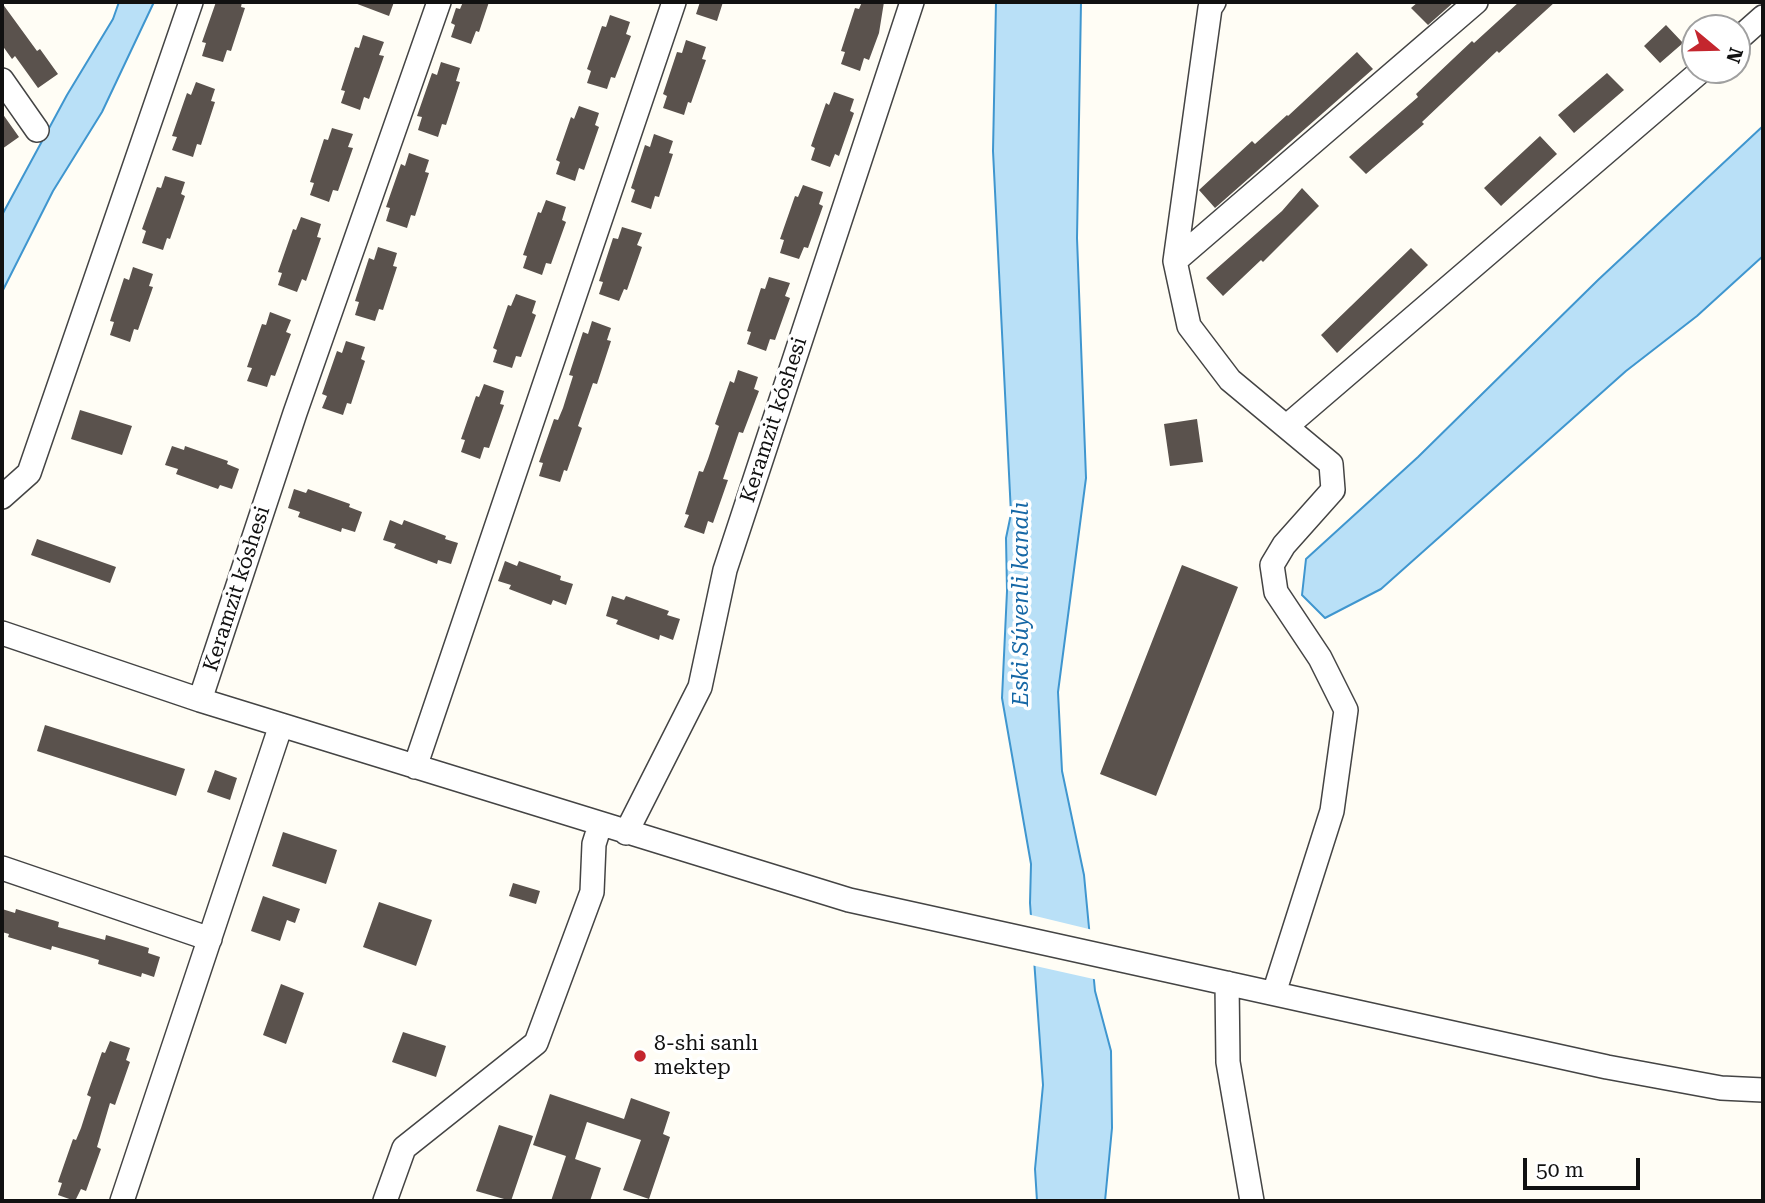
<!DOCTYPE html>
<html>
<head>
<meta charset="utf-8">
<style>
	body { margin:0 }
	#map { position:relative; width:1765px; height:1203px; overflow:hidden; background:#fffdf5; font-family:"Roboto Serif",serif }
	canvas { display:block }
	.frame { position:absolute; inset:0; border:4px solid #111; pointer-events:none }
	.north { position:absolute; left:1681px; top:14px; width:70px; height:70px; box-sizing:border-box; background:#fff; border:2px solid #a0a0a0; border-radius:50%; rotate:109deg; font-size:19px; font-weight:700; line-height:28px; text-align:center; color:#111 }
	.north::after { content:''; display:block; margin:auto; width:24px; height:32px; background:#c4262e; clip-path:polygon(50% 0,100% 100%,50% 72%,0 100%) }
	.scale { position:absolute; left:1523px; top:1158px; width:117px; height:32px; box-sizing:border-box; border:4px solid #111; border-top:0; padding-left:9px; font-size:21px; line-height:24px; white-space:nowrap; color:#111; -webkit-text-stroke:5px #fff; paint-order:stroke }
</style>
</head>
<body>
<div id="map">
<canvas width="1765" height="1203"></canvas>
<div class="frame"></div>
<div class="north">N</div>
<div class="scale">50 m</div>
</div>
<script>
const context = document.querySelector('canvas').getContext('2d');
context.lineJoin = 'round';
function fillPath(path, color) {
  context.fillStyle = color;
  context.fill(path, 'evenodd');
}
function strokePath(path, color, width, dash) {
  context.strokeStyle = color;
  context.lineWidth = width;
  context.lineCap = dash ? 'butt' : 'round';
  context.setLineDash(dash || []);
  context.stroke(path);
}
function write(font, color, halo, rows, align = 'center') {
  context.font = font + ' "Roboto Serif",serif';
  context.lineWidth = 7;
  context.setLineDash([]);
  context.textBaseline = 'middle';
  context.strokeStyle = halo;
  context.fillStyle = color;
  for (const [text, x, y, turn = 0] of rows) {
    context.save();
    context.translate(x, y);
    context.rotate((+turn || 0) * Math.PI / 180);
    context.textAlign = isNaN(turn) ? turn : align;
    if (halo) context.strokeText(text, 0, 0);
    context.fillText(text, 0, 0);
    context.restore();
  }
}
const water = new Path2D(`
	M119,2h35l-52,110 -49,79 -51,101v-77l65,-120 46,-76z
	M996,2h85l-4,236 9,240 -28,214 4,79 22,104 11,116 16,60 1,77 -7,73h-68l-2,-32 8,-84 -13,-182 1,-39 -29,-166 5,-107 -1,-53 5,-24 -18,-363z
	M1763,126v130l-66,60 -71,55 -245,218 -56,29 -23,-23 4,-36 112,-102 180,-177z`);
fillPath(water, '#b9e0f7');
strokePath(water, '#3f96cf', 2);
fillPath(new Path2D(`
	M1027,914l66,16 5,50 -67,-15z`), '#fffdf5');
fillPath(new Path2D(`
	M216,2h26l-1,5 4,1 -14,43 -4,-1 -4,12 -21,-6 4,-13 -4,-1z
	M352,2h42l-5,14z
	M463,2h26l-10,30 -3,-1 -5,13 -20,-7 4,-12 -4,-2 5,-15 4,1z
	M700,2h23l-6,19 -21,-7z
	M862,2h22l-5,31 -10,27 -5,-2 -4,13 -19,-7 4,-12 -4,-1 14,-43 4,1z
	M1418,2h36l-26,23 -17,-17z
	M1519,2h36l-56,51 -2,-2 -75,71 2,2 -58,50 -17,-17 69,-60 -2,-3 56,-53 2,2z
	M2,3l35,48 3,-2 18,25 -20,14 -23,-32 -3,3 -10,-14z
	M610,15l20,7 -4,12 5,2 -16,42 -4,-1 -4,12 -20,-6 4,-12 -4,-2 15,-43 4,1z
	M1666,25l17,18 -23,20 -16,-17z
	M363,35l21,7 -5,13 5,1 -15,43 -5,-2 -4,13 -19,-7 4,-12 -4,-1 14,-43 4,1z
	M686,40l20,7 -4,12 4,1 -15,43 -3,-1 -4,13 -21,-7 4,-12 -4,-2 14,-42 5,1z
	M1357,52l16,17 -158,139 -16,-18 53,-49 3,3 32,-29 1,1z
	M441,62l19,6 -4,13 4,1 -14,43 -4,-1 -4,13 -20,-7 4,-13 -5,-1 15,-43 5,2z
	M1607,73l17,17 -50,43 -16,-18z
	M196,82l19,7 -4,12 4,1 -14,43 -4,-1 -4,13 -21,-7 5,-13 -5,-1 15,-43 4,2z
	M834,92l20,7 -4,12 4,2 -15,43 -4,-2 -5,13 -19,-7 4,-12 -4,-2 15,-43 3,2z
	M579,106l20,7 -4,12 4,2 -15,43 -5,-2 -4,13 -19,-7 4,-12 -4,-2 15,-43 3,2z
	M2,113l17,24 -17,12z
	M332,128l21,6 -5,13 5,1 -15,43 -5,-1 -4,12 -19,-7 4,-12 -4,-1 14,-43 4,1z
	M654,134l19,7 -4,12 4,1 -14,43 -4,-1 -4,13 -20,-7 4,-12 -4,-2 14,-43 5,2z
	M1540,136l17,18 -56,52 -17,-18z
	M409,153l20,7 -4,12 4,1 -14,43 -4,-1 -4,13 -21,-7 4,-13 -4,-1 15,-43 4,2z
	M165,176l20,6 -4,12 4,2 -15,43 -3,-1 -4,12 -21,-7 4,-12 -4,-2 15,-42 4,1z
	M803,185l20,7 -4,12 4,2 -15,42 -4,-1 -5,12 -19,-6 4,-13 -4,-1 15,-43 3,1z
	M1302,188l17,18 -56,56 -2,-2 -38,36 -17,-18 76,-67z
	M546,200l20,7 -4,13 4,2 -15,42 -5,-1 -4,12 -19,-7 4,-12 -4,-1 15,-43 3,1z
	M301,217l20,7 -4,13 4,1 -15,43 -4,-2 -5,13 -19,-7 4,-12 -4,-1 15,-43 3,1z
	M622,227l20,6 -5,12 5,2 -15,43 -3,-1 -5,12 -20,-7 4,-12 -4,-1 14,-43 5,1z
	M378,247l19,6 -4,13 4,1 -14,43 -4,-1 -4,12 -20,-6 4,-13 -4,-1 14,-43 5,2z
	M1411,248l17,17 -91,88 -16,-18z
	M133,267l20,7 -4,12 4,1 -15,43 -4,-1 -4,13 -20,-7 4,-13 -4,-1 14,-43 5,2z
	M769,277l21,6 -5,13 5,2 -15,42 -5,-1 -4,12 -19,-7 4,-12 -4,-1 14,-43 4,1z
	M516,294l20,7 -4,12 4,2 -15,42 -5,-1 -4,12 -19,-6 4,-12 -4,-2 15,-43 3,1z
	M270,312l21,8 -5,12 5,2 -16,42 -4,-1 -4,12 -20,-6 5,-13 -5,-1 15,-43 4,1z
	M592,321l19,7 -4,12 4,1 -14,43 -4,-1 -15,43 4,2 -15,43 -3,-1 -4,12 -21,-6 4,-13 -4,-1 15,-43 4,1 5,-12 10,-32 -4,-1 14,-43 5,2z
	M346,341l19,6 -4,12 4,2 -14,43 -4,-1 -4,12 -21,-7 5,-12 -5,-2 15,-43 5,2z
	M738,370l20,7 -4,12 5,2 -16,42 -4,-1 -16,47 5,1 -15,43 -5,-2 -4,13 -20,-7 5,-12 -4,-1 14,-43 4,1 5,-13 11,-33 -4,-2 15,-43 4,2z
	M484,384l20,7 -4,13 4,1 -15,43 -5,-1 -4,12 -19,-7 4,-12 -4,-1 15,-43 3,1z
	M80,410l52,16 -10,29 -51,-16z
	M1197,419l6,43 -33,4 -6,-42z
	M172,446l12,4 1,-4 43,15 -1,3 12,5 -7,20 -12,-4 -2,4 -42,-15 2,-5 -13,-4z
	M294,489l12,4 2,-4 42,15 -1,3 13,5 -7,20 -13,-4 -1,4 -43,-15 2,-5 -12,-4z
	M390,520l12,5 2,-5 42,16 -1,3 13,4 -7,21 -13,-4 -1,4 -43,-16 2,-4 -13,-4z
	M37,539l79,28 -6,16 -79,-28z
	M505,561l12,5 2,-5 42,15 -1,4 13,4 -7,21 -13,-5 -2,5 -42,-16 2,-4 -13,-4z
	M1182,565l56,22 -82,209 -56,-22z
	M612,596l12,4 2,-4 43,15 -2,4 13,4 -7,21 -13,-5 -1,5 -43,-16 2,-4 -12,-4z
	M45,725l140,44 -9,27 -139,-45z
	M215,770l22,8 -7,22 -23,-8z
	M283,832l54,18 -11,34 -54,-18z
	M513,883l27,8 -4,13 -27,-8z
	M263,896l37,13 -5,14 -8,-3 -7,21 -29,-10z
	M379,902l53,18 -16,46 -53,-19z
	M2,909l13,4 1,-4 43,13 -1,5 47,13 1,-5 43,13 -1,5 12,4 -6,20 -12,-4 -1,4 -43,-13 1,-4 -13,-4 -34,-10 -1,4 -43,-13 1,-3 -7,-2z
	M281,984l23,9 -18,51 -23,-9z
	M403,1032l43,14 -10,31 -44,-15z
	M110,1041l20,7 -4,12 4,2 -15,43 -5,-2 -13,44 4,2 -15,42 -5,-2 -6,12 -17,-6 4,-12 -4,-1 15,-43 3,1 5,-12 10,-31 -4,-2 15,-43 3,1z
	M550,1094l74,25 7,-21 39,14 -7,22 7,3 -21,62 -26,-9 18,-50 -54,-18 -12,37 26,9 -11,33h-39l15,-45 -33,-11z
	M499,1125l34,11 -22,65 -35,-10z`), '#5a524d');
const minor = new Path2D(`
	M1214,2l-4,6 -35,253 14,65 41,54 101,84 2,26 -49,55 -12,20 4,27 44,66 26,52 -14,101 -58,182
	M1737,40l26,-23
	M2,80l35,50
	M1175,261l301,-259
	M1287,426l415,-356
	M2,497l27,-24 162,-471
	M2,633l198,67 649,200 758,167 114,21 42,2
	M200,700l95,-287 144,-411
	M415,767l259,-765
	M626,833l74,-146 25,-117 187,-568
	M2,868l208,71
	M1227,983l1,79 24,139
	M122,1201l159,-476
	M385,1201l19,-53 132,-105 56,-151 2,-48 6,-19`);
strokePath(minor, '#444', 26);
strokePath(minor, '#fff', 23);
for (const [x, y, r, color] of [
	[640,1056,7,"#c4262e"]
]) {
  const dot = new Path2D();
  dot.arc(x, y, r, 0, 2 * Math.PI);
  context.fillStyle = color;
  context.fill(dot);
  strokePath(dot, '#fff', 2.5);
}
write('21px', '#111', '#fff', [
	["Keramzit kóshesi",774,420,-72],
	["Keramzit kóshesi",237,589,-72]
]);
write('21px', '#111', '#fff', [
	["8-shi sanlı",654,1044],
	["mektep",654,1068]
], 'left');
write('italic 23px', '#1768a6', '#fff', [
	["Eski Súyenli kanalı",1021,604,-90]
]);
</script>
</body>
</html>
